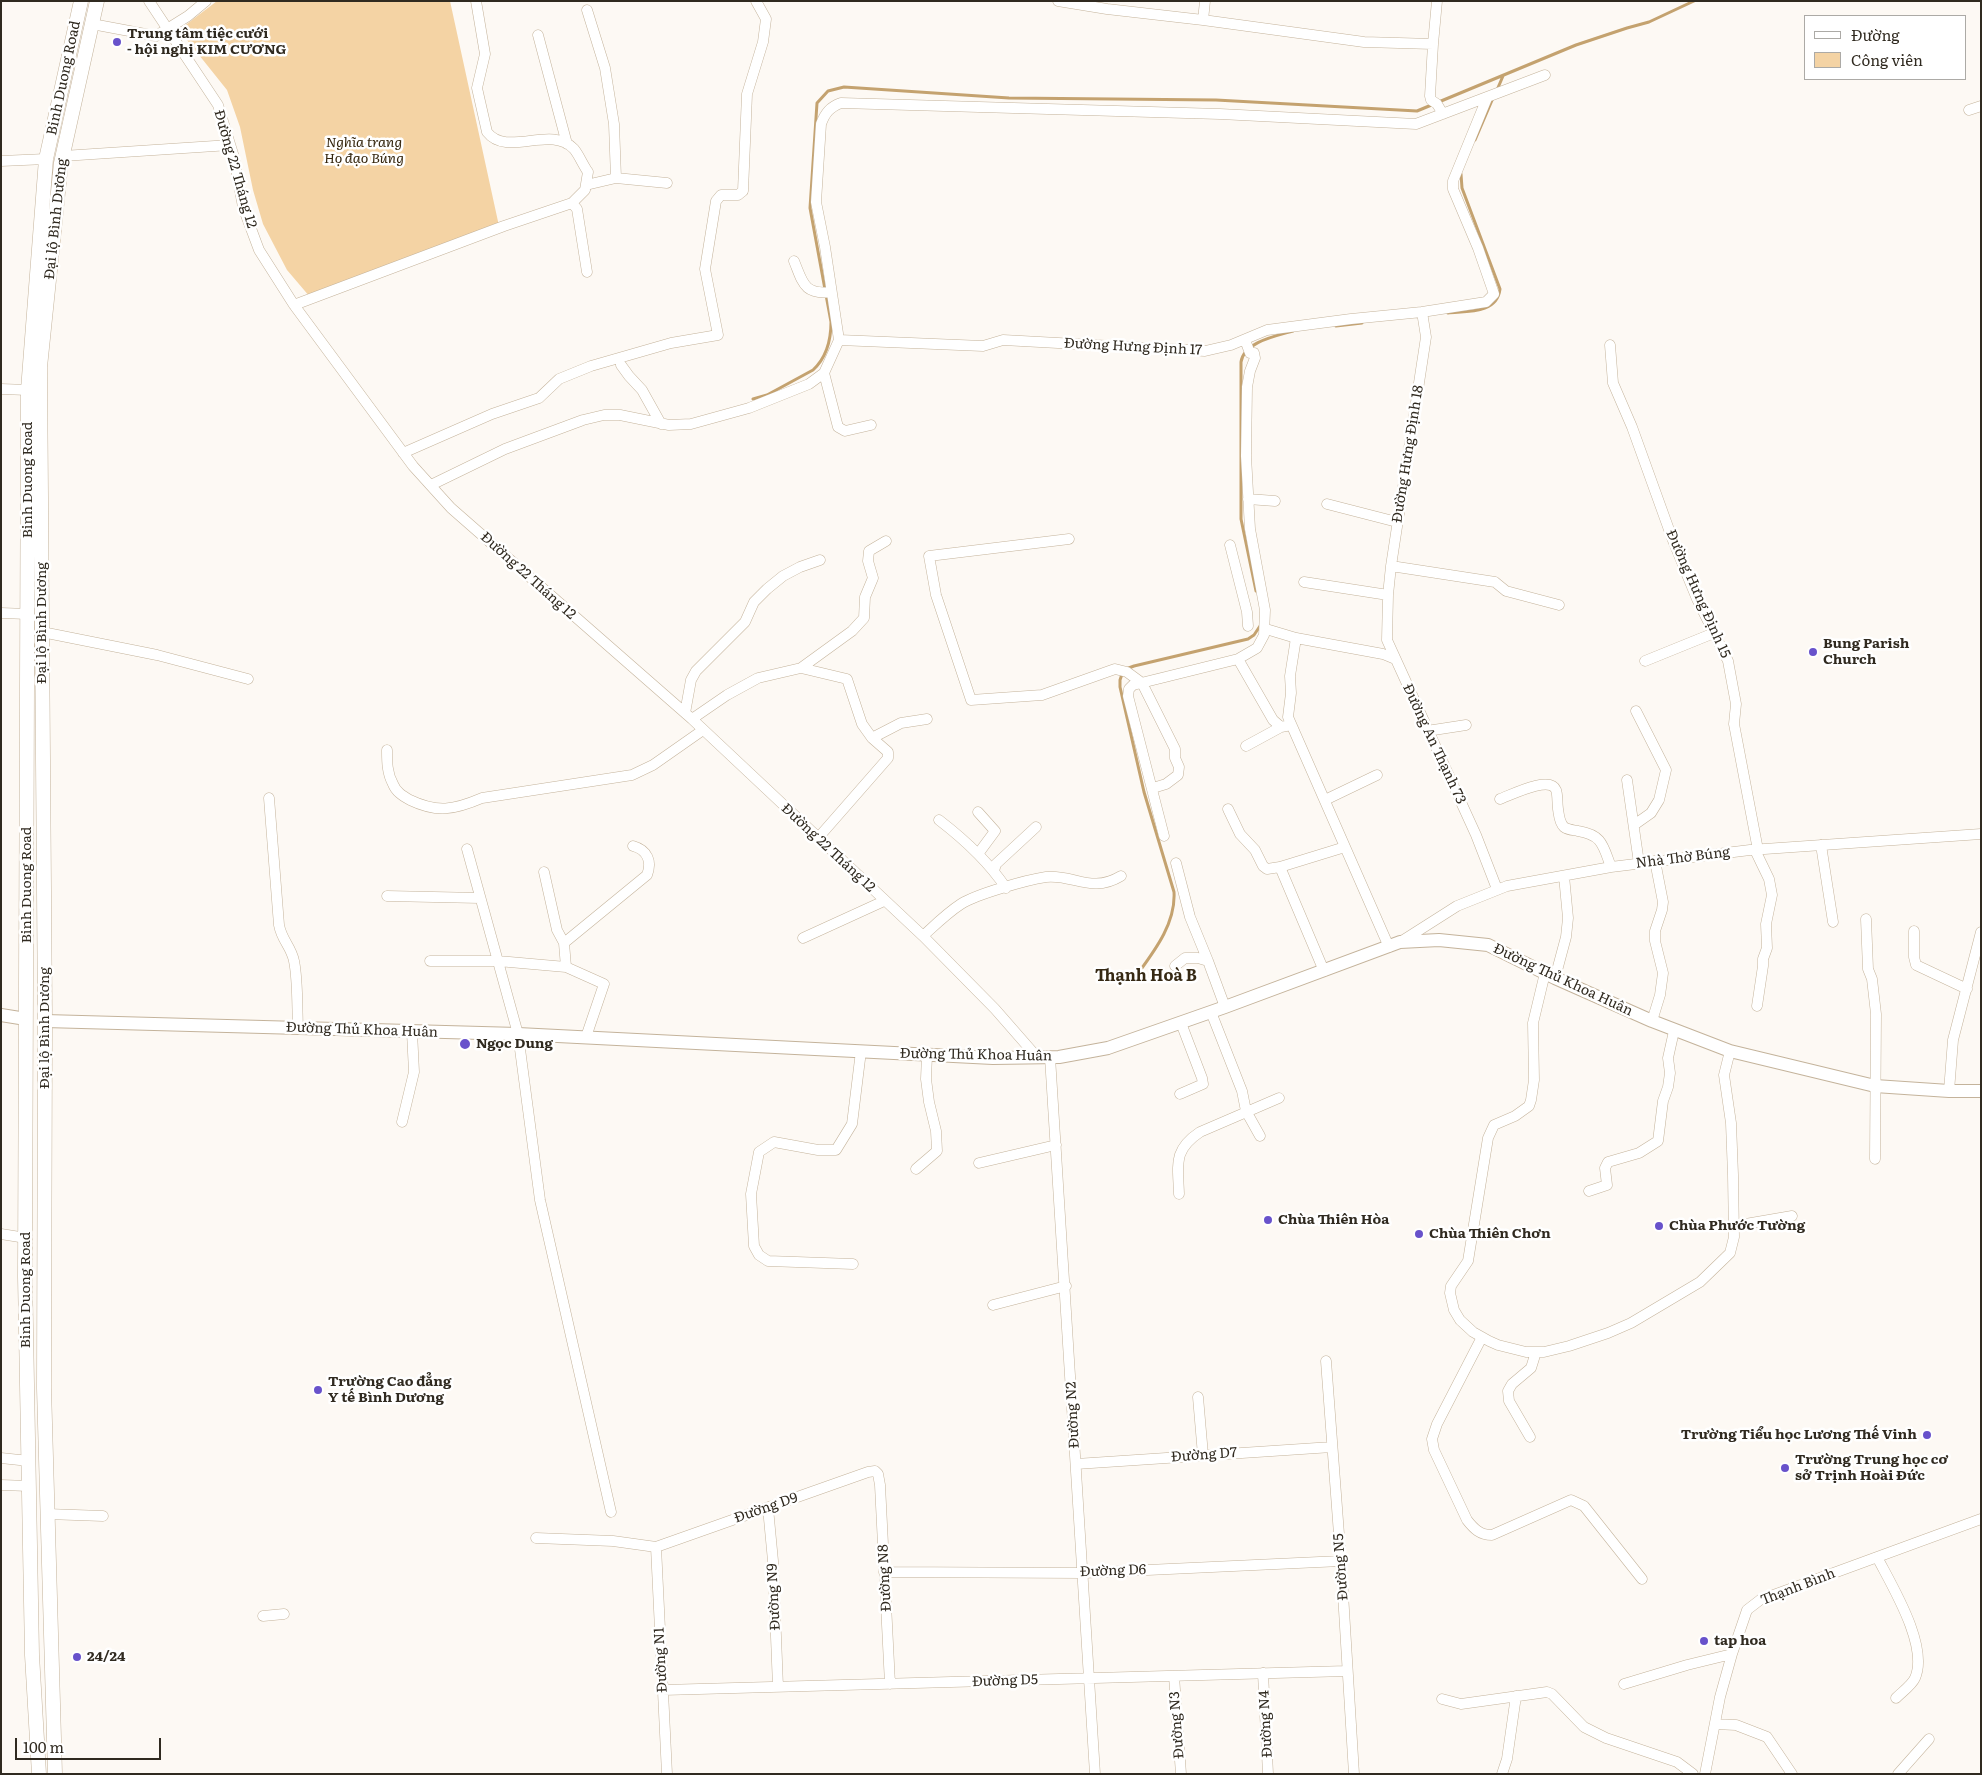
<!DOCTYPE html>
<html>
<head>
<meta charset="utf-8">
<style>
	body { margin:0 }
	#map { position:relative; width:1982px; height:1775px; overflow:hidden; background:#fdf9f4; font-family:Literata,serif }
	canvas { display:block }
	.frame { position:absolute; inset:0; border:2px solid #302a20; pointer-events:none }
	.legend { position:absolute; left:1804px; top:15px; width:162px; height:65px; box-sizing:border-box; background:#fff; border:1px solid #acaaa6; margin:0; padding:6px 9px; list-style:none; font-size:15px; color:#302a20 }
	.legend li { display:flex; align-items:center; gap:10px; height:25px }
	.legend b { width:25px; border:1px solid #acaaa6 }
	.scale { position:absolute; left:15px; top:1738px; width:146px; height:22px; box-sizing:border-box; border:2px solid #302a20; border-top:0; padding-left:6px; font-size:15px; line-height:18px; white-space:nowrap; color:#302a20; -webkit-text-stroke:4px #fff; paint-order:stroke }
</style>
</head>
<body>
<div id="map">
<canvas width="1982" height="1775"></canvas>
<div class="frame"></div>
<ul class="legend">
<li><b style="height:6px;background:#fff"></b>Đường</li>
<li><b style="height:14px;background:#f4d3a4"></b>Công viên</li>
</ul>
<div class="scale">100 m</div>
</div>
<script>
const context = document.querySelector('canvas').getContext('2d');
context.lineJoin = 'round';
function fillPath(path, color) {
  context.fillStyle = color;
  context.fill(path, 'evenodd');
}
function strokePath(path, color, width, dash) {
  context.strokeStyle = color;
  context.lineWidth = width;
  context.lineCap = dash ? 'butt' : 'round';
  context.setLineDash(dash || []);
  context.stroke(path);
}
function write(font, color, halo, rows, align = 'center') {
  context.font = font + ' Literata,serif';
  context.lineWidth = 5;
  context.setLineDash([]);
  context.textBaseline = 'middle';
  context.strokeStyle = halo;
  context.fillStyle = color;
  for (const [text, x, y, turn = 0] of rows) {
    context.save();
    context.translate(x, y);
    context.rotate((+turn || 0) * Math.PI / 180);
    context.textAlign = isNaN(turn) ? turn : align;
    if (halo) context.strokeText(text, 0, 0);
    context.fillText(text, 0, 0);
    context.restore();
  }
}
fillPath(new Path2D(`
	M217,1h233l49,225 -189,71 -23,-27 -24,-46 -10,-34 -13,-63 -13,-37 -48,-60z`), '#f4d3a4');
strokePath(new Path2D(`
	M1497,90l6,-14
	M1475,140l18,-42
	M1448,313c19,-2 49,1 52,-24l-38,-101 -1,-14
	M1336,326l26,-3
	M753,399l14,-4 46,-25c14,-13 18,-30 18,-48l-21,-114 7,-105 11,-12 16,-4 165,11 207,2 201,11 159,-66 51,-17 22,-6 45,-21
	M1256,591l-15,-72v-157c3,-20 35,-26 52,-31
	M1126,669l8,-3 114,-27 6,-4 6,-9
	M1122,674l-2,6v7l24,105 30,100c2,33 -22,62 -40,87`), '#c4a26f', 3);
const minor = new Path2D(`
	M149,1l69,104 16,52 9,50 16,43 35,55 119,161 38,42 241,211 231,217 72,73 42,48
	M476,1l9,53 -8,34 10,44c20,26 64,-8 87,17 5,6 9,16 14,23l-3,18 -13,13
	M1058,1l49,8 96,11 161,22 69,2 -3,52 1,4 6,4 6,10
	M1203,20l2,-19
	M92,24l64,12 32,-20 18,-15
	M538,35l29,109
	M1433,44l4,-43
	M1969,110l12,-4
	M63,156l167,-11
	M1,161l45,-2
	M616,178l51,5
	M586,185l30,-7 -2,-54 -9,-56 -18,-58
	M794,261c9,22 10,34 37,31
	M294,305l210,-79 68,-23 5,6 10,63
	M1422,312l4,25 -35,229 -3,29 -1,45 89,195 21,54
	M839,340l144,6 20,-6 202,11 26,-6 36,-15 84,-11 71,-7 64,-10 8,-8 -16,-46 -25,-59v-8l34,-83
	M1610,345l3,38 19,44 40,111 25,61 31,62 8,43 -2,20 24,126
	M621,365l8,11 13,14 19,34
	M824,373l14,54 7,4 26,-6
	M1,389l27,1
	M403,453l89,-39 47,-16 20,-19 32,-13 80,-23 47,-8 -13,-66 11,-68 5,-6h17l5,-4 4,-97 16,-52 3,-23 -10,-18
	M431,485l74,-36 78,-29 21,-5h16l49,10 22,-1 58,-16 60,-24 15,-11 15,-33 -14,-93 -9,-45 5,-78c4,-11 9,-17 20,-21l379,11 196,10 129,-49
	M1248,499l27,2
	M1327,504l70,18
	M1069,539l-140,17 7,39 35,105 71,-5 73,-26 12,3 15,11 33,66v9l4,9 -1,8 -12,9 -13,4
	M1230,545l17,67 1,14
	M1391,566l104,16 11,9 53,14
	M1304,582l84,13
	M1,613l27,1
	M1266,629l30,9 87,16 12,5
	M42,632l115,23 91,24
	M1296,638l-6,38 1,17 -3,24 101,230
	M1238,659l35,61 8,7 10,-2
	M1645,661l69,-28
	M801,668l51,-37 12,-13 1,-21 8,-19 -5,-17 1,-10 17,-10
	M685,713l6,-33 5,-9 49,-49 9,-20 13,-13 16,-13 17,-9 20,-7
	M692,719l35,-24 31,-17 43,-10 46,11 15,45 10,14 16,14v6l-70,80
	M1427,731l39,-6
	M872,738l29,-15 26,-4
	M1246,746l35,-19
	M387,750c0,12 0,23 6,34 3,8 10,12 17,16 27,13 44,10 72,-2l150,-23 21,-10 50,-35
	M1627,780l12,83
	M269,798l10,127c3,16 12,21 15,36 4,19 3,47 4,67
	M1500,799c11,-4 50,-24 56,-9 2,5 1,13 2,19 1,6 1,13 6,18 4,3 9,3 14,4 25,4 25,15 33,36
	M1325,800l52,-25
	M1228,809l12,25 15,16 8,16 4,3 13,-2 65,-20
	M978,812l17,19 -17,23
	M939,820c26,20 49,41 67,68
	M1634,825l17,-12 8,-13 7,-30 -30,-59
	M1164,836l-36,-140 1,-7 4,-4 105,-26 19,-11 7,-13 1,-25 -15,-81 -4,-73 1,-69 3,-16 5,-13 -1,-5h-4l-5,-13
	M1821,845l12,77
	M467,849l51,185 22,166 71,312
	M1755,850l14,29 3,16 -6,29 1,24 -4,11v7l-6,40
	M1176,863l14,54 18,44
	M1280,867l44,104
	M994,871l2,-7 40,-37
	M544,872l13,58 7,13
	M387,896l93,2
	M1866,919l2,50 4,10 4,35 -1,145
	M1914,931v26l2,8 51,24
	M923,936c12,-11 24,-23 38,-32 16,-10 65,-24 85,-27 28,-3 45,17 75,-1
	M803,938l81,-37
	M1402,941l55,-35 50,-20 104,-19 139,-17 231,-16
	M430,961h68l68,6
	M1175,966l10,-8h13l10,3 17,46
	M1545,973l-12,50 1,57 -3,20 -2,6 -14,10 -21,9 -6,13 -20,123 -17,25 -1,7 4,17 6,10 13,12 16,9 9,4 28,7h18l25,-6 39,-13 23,-10 69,-41 30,-29 4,-16 -1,-62 -2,-52 -7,-48 6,-24
	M1555,978l11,-41 2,-19 -4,-42
	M1211,1012l31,79 4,20 14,25
	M1652,1021l8,-26 3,-22 -8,-32v-10l7,-21 1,-8 -8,-41
	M586,1037l18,-53 -38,-17 -2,-24 83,-68c5,-13 1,-25 -14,-29
	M1050,1057l45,717
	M1949,1091l4,-51 28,-108
	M1180,1094l23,-10 -1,-6 -21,-55
	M402,1122l12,-50 -2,-40
	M979,1163l77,-18
	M916,1169l21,-18 -1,-20 -7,-29 -3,-23 1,-24
	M1589,1191l18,-6 -2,-17 3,-6 31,-9 19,-12 5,-40 5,-14 2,-14 -2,-15 6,-27
	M1179,1194c-1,-30 -6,-44 21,-62l79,-34
	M1734,1226l58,-10
	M1,1234l25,4
	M853,1264l-85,-3 -9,-6 -5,-9 -3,-52 8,-42 15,-10 44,8h18l16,-26 9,-73
	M993,1305l73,-19
	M1482,1337l-45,87 -5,15 2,11 33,70c7,9 13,15 25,15l79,-35 13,6 58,73
	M1326,1361l15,200 13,213
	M1198,1397l5,58
	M1530,1437l-21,-36 -1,-10 4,-7 19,-16 5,-16
	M1,1458l28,3
	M1076,1464l256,-17
	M1,1485l28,1
	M768,1508l5,53 5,126
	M47,1514l56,2
	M536,1538l77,3 43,6 212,-75 7,-1 3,3 2,11 10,199
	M656,1547l11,227
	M1877,1557c15,29 52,89 38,121 -3,7 -13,14 -19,20
	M884,1572l199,1 258,-12
	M263,1616l21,-2
	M1263,1673l5,101
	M1174,1676l7,98
	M1624,1684l63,-19 45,-11
	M663,1690l684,-19
	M1442,1699l19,5 86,-12 5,2 32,33 22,11 71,24 16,12
	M1715,1724l21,1 31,12 25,37
	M1502,1774l5,-15 9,-63
	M1705,1774l15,-77 12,-43 15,-44 13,-10 221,-81
	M1898,1774l31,-35`);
const major = new Path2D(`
	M1,1015l25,4
	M45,1021l473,13 475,24 66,-1 49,-9 117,-41 175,-65 39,-2 49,5 67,33 97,43 78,30 145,35 74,5h32`);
const highway = new Path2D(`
	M39,1774l-7,-119 -7,-379 3,-886 18,-231 35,-158
	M55,1774l-11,-386 1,-367 -5,-654 21,-204 36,-162`);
strokePath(minor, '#c4b39b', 11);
strokePath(major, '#c4b39b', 14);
strokePath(highway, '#c4b39b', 15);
strokePath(minor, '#fff', 10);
strokePath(major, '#fff', 12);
strokePath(highway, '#fff', 14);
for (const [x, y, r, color] of [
	[117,42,5,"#6852cb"],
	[1813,652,5,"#6852cb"],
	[465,1044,6,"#6852cb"],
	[1268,1220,5,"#6852cb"],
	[1659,1226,5,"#6852cb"],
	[1419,1234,5,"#6852cb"],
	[318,1390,5,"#6852cb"],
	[1927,1435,5,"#6852cb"],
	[1785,1468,5,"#6852cb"],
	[1704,1641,5,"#6852cb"],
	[77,1657,5,"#6852cb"]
]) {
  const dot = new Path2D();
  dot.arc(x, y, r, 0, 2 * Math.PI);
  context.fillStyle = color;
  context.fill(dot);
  strokePath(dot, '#fff', 2);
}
write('bold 14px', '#302a20', '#fff', [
	["Trung tâm tiệc cưới",127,34],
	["- hội nghị KIM CƯƠNG",127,50],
	["Bung Parish",1823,644],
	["Church",1823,660],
	["Ngọc Dung",476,1044],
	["Chùa Thiên Hòa",1278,1220],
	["Chùa Phước Tường",1669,1226],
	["Chùa Thiên Chơn",1429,1234],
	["Trường Cao đẳng",328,1382],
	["Y tế Bình Dương",328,1398],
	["Trường Tiểu học Lương Thế Vinh",1917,1435,"right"],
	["Trường Trung học cơ",1795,1460],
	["sở Trịnh Hoài Đức",1795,1476],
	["tap hoa",1714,1641],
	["24/24",87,1657]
], 'left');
write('14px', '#302a20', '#fff', [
	["Binh Duong Road",64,78,-78],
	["Đường 22 Tháng 12",235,169,74],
	["Đại lộ Bình Dương",56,219,-84],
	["Đường Hưng Định 17",1133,347,3],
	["Đường Hưng Định 18",1408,454,-81],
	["Binh Duong Road",28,480,-90],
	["Đường 22 Tháng 12",528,576,42],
	["Đường Hưng Định 15",1698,594,66],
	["Đại lộ Bình Dương",42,623,-90],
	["Đường An Thạnh 73",1434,744,65],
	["Đường 22 Tháng 12",828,848,43],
	["Nhà Thờ Búng",1683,858,-7],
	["Binh Duong Road",27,885,-90],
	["Đường Thủ Khoa Huân",1563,980,25],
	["Đại lộ Bình Dương",45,1028,-90],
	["Đường Thủ Khoa Huân",362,1030,2],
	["Đường Thủ Khoa Huân",976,1055,1],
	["Binh Duong Road",26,1290,-90],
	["Đường N2",1073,1415,-93],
	["Đường D7",1204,1455,-4],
	["Đường D9",766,1508,-19],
	["Đường N5",1341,1567,-94],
	["Đường D6",1113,1571,-2],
	["Đường N8",885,1578,-93],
	["Thạnh Bình",1798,1587,-21],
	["Đường N9",774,1597,-93],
	["Đường N1",661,1660,-93],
	["Đường D5",1005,1681,-2],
	["Đường N4",1266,1724,-93],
	["Đường N3",1177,1725,-94]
]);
write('italic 14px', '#35260e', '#fff', [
	["Nghĩa trang",364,143],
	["Họ đạo Búng",364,159]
]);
write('bold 16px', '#362914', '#fff', [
	["Thạnh Hoà B",1146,976]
]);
</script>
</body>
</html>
